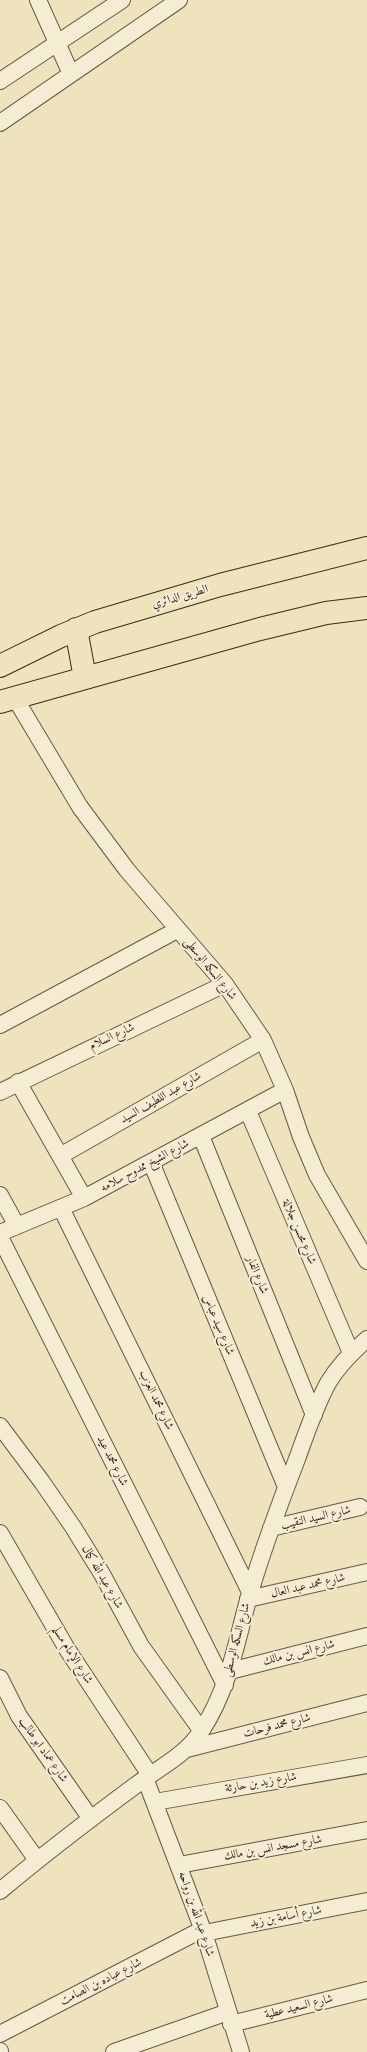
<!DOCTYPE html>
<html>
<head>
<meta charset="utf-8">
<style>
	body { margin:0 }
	canvas { display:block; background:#eee3bc }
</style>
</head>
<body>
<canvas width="367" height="2052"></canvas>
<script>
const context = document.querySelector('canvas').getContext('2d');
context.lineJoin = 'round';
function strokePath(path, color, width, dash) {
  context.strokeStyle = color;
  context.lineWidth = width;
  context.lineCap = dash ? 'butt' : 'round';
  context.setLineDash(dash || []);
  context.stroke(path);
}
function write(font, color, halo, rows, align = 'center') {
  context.font = font + ' "Libre Bodoni",Amiri,serif';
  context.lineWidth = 4;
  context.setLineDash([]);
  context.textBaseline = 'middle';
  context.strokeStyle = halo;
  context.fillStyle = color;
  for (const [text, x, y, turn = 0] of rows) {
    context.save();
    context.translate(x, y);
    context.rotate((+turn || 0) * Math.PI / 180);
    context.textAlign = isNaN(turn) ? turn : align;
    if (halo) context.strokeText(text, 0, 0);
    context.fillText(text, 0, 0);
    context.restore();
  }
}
const minor = new Path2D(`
	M38,0l33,74
	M0,81l122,-81
	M0,123l179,-123
	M15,698l65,109 47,63 98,114 38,56 22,50 16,47 16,38 50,86
	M0,1025l177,-95
	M18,1082l66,116
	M0,1092l225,-108
	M248,1111l103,242
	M201,1136l113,279
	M60,1156l203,-116
	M151,1162l135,325
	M0,1195l17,31
	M61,1208l189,384
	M0,1233l84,-35 201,-108
	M0,1237l225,448
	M0,1426l42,56 31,45 29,47 39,72 60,84
	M271,1528l89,-21
	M0,1533l67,116 83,126
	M248,1599l119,-27
	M230,1671l137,-35
	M0,1678l19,38 72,103
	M187,1749l180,-46
	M145,1778l59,155 37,119
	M155,1802l212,-37
	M0,1808l37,52
	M179,1865l188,-35
	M0,1891c44,-37 90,-72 136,-106 24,-18 50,-30 66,-55 28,-44 34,-88 48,-137 13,-45 30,-90 47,-134 9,-25 18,-52 31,-76 10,-17 25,-32 39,-44
	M204,1933l163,-32
	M231,2024l136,-34
	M0,2034l203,-105
	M0,2051v1
	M114,2052l114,-40`);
const trunk = new Path2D(`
	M76,629l9,49
	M0,666l61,-30 34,-14 125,-37 147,-37
	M0,702l260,-73 66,-16 41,-5`);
strokePath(minor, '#66584a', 18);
strokePath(trunk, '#392a24', 24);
strokePath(minor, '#f4edd3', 16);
strokePath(trunk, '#eee3bc', 22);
write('12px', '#392a24', '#f4edd3', [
	["الطريق الدائري",180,597,-16],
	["شارع السكه الوسطى",210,969,51],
	["شارع السلام",112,1037,-25],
	["شارع عبد اللطيف السيد",161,1098,-30],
	["شارع الشيخ ممدوح سلامه",145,1166,-28],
	["شارع محسن جلالة",299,1232,67],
	["شارع الفار",257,1275,68],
	["شارع سيد عباس",218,1325,67],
	["شارع محمد العزب",156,1400,64],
	["شارع محمد عيد",112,1461,63],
	["شارع السيد النقيب",316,1518,-13],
	["شارع عبد الله كمال",102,1577,60],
	["شارع محمد عبد العال",308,1586,-13],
	["شارع السكه الوسطى",237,1640,-75],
	["شارع انس بن مالك",299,1653,-14],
	["شارع الإمام مسلم",72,1655,58],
	["شارع محمد فرحات",277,1726,-14],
	["شارع عماد ابو طالب",43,1750,55],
	["شارع زيد بن حارثة",261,1783,-10],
	["شارع مسجد انس بن مالك",273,1848,-10],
	["شارع عبد الله بن رواحه",196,1914,71],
	["شارع أسامة بن زيد",286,1917,-11],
	["شارع عباده بن الصامت",101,1982,-27],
	["شارع السعيد عطية",299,2007,-14]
]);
</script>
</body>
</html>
